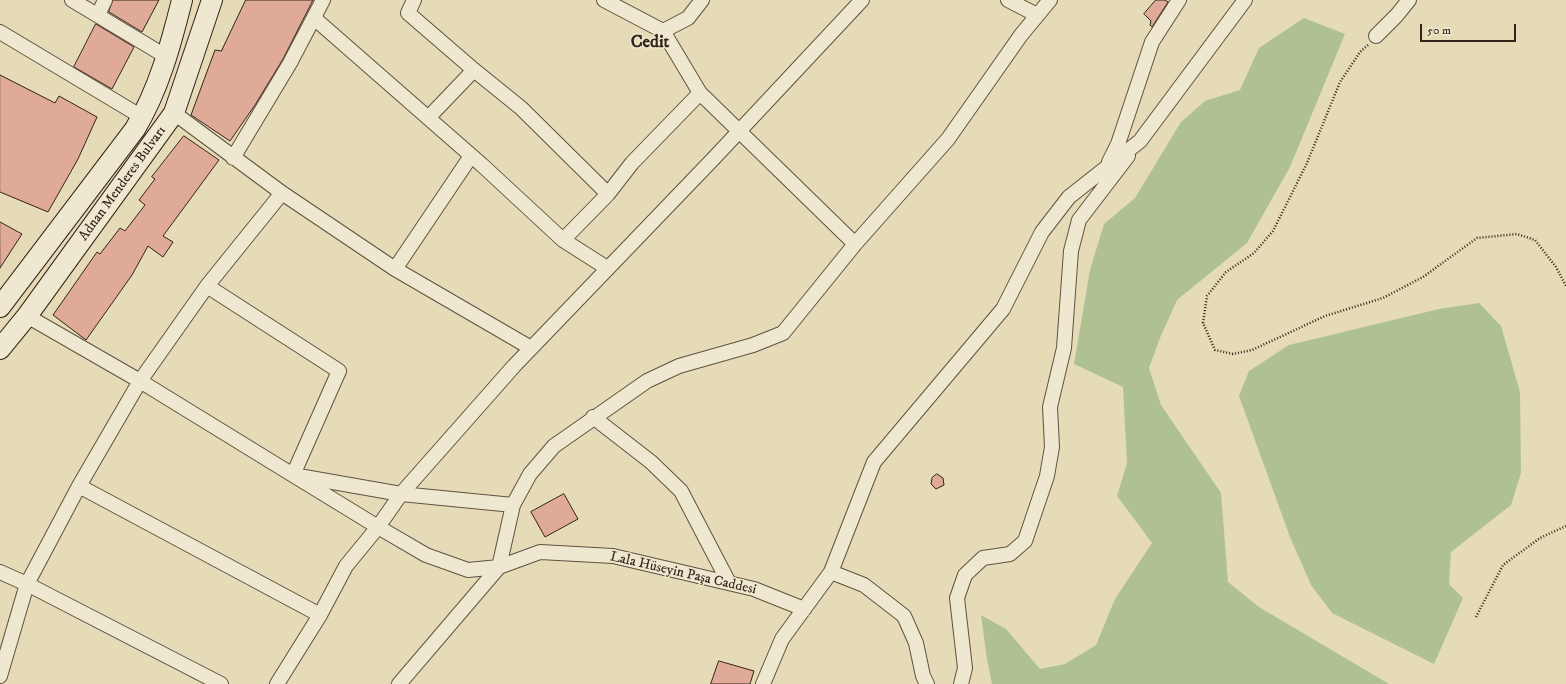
<!DOCTYPE html>
<html>
<head>
<meta charset="utf-8">
<style>
	body { margin:0 }
	#map { position:relative; width:1566px; height:684px; overflow:hidden; background:#e5dbb6; font-family:"IM FELL DW Pica",serif }
	canvas { display:block }
	.scale { position:absolute; left:1420px; top:24px; width:96px; height:18px; box-sizing:border-box; border:2px solid #34231a; border-top:0; padding-left:5px; font-size:12px; line-height:14px; white-space:nowrap; color:#34231a; -webkit-text-stroke:3px #eee8d0; paint-order:stroke }
</style>
</head>
<body>
<div id="map">
<canvas width="1566" height="684"></canvas>
<div class="scale">50 m</div>
</div>
<script>
const context = document.querySelector('canvas').getContext('2d');
context.lineJoin = 'round';
function fillPath(path, color) {
  context.fillStyle = color;
  context.fill(path, 'evenodd');
}
function strokePath(path, color, width, dash) {
  context.strokeStyle = color;
  context.lineWidth = width;
  context.lineCap = dash ? 'butt' : 'round';
  context.setLineDash(dash || []);
  context.stroke(path);
}
function write(font, color, halo, rows, align = 'center') {
  context.font = font + ' "IM FELL DW Pica",serif';
  context.lineWidth = 3;
  context.setLineDash([]);
  context.textBaseline = 'middle';
  context.strokeStyle = halo;
  context.fillStyle = color;
  for (const [text, x, y, turn = 0] of rows) {
    context.save();
    context.translate(x, y);
    context.rotate((+turn || 0) * Math.PI / 180);
    context.textAlign = isNaN(turn) ? turn : align;
    if (halo) context.strokeText(text, 0, 0);
    context.fillText(text, 0, 0);
    context.restore();
  }
}
fillPath(new Path2D(`
	M1304,18l41,16 -55,133 -43,76 -70,57 -17,38 -11,30 12,37 60,88 7,89 31,25 130,77h-397l-5,-25 -6,-44 25,14 34,40 25,-5 31,-19 19,-46 37,-56 -35,-47 10,-33 -4,-76 -49,-23 16,-94 14,-46 31,-26 46,-76 24,-21 35,-11 19,-42z
	M1479,303l22,23 19,66 1,81 -10,32 -60,47 -2,32 14,14 -29,66 -102,-51 -21,-28 -21,-48 -51,-141 10,-25 40,-26 150,-36z`), '#afc192');
const building = new Path2D(`
	M113,0h46l-17,32 -33,-20z
	M246,0h67l-30,59 -28,46 -25,36 -39,-26 24,-65 6,1z
	M1156,0h9l3,2 -16,25 -2,-2 1,-4 -7,-7z
	M96,24l38,23 -22,42 -38,-22z
	M0,75l55,28 4,-7 38,21 -19,42 -30,53 -48,-20z
	M184,136l35,24 -56,76 10,6 -10,15 -15,-11 -16,29 -46,65 -33,-25 44,-63 3,2 20,-26 5,3 20,-26 -6,-5 16,-21 -3,-2z
	M0,222l22,12 -22,34z
	M937,474l6,4 1,7 -8,4 -5,-5 1,-6z
	M564,494l14,25 -33,18 -14,-25z
	M719,661l35,10 -4,13h-39z`);
fillPath(building, '#dfaa97');
strokePath(building, '#34231a', 1);
const minor = new Path2D(`
	M72,0l95,57
	M414,0l-6,13 66,57 47,38 87,86
	M604,0l59,31 37,62 155,151
	M1008,0l29,15
	M98,15l7,-15
	M314,18l168,147 81,75 44,28
	M663,31l25,-13 14,-18
	M0,32l142,85
	M1376,36l21,-21 12,-15
	M174,113l108,80 113,76 136,79
	M428,118l46,-48
	M233,158l57,-95 33,-63
	M1109,162l9,-18 34,-102 27,-42
	M563,240l45,-46 24,-31 68,-70
	M395,269l76,-113
	M207,286l132,85 -46,104 85,52 48,28 42,15 31,-3 14,-62 17,-31 24,-28 93,-65 32,-15 74,-21 30,-12 72,-89 93,-105 73,-104 29,-35
	M27,316l113,65 153,94 108,19 112,11
	M593,417l58,45 30,29 48,92
	M79,486l241,129
	M0,572l27,12 194,100
	M831,572l33,13 40,31 12,27 7,33 4,8
	M0,676l27,-92 52,-98 61,-105 67,-95 75,-93
	M277,684l43,-69 26,-49 32,-39 23,-33 113,-128 201,-209 147,-157
	M399,684l100,-117 41,-15 73,4 141,33 50,20
	M763,684l19,-45 49,-67 43,-110 129,-153 39,-77 27,-35 71,-56 105,-141
	M961,684l4,-16 -8,-70 8,-23 18,-17 27,-4 15,-13 22,-65 5,-29 -2,-40 14,-59 7,-97 8,-31 49,-64`);
const secondary = new Path2D(`
	M0,307l135,-178c24,-40 36,-85 47,-129
	M0,349l27,-33 147,-203 38,-113`);
strokePath(minor, '#605141', 16);
strokePath(secondary, '#34231a', 22);
strokePath(new Path2D(`
	M1368,45l-8,7 -20,30 -33,81 -34,68 -19,22 -28,19 -19,24 -4,27 12,27 18,4 19,-4 73,-34 58,-18 40,-21 54,-39 40,-4 18,6 21,27 10,19
	M1476,617l27,-52 37,-27 26,-12`), '#34231a', 2.5, [1, 2]);
strokePath(minor, '#eee8d0', 14);
strokePath(secondary, '#eee8d0', 20);
write('14px', '#34231a', '#eee8d0', [
	["Adnan Menderes Bulvarı",123,184,-54],
	["Lala Hüseyin Paşa Caddesi",683,574,13]
]);
write('bold 18px', '#34231a', '#eee8d0', [
	["Cedit",650,43]
]);
</script>
</body>
</html>
